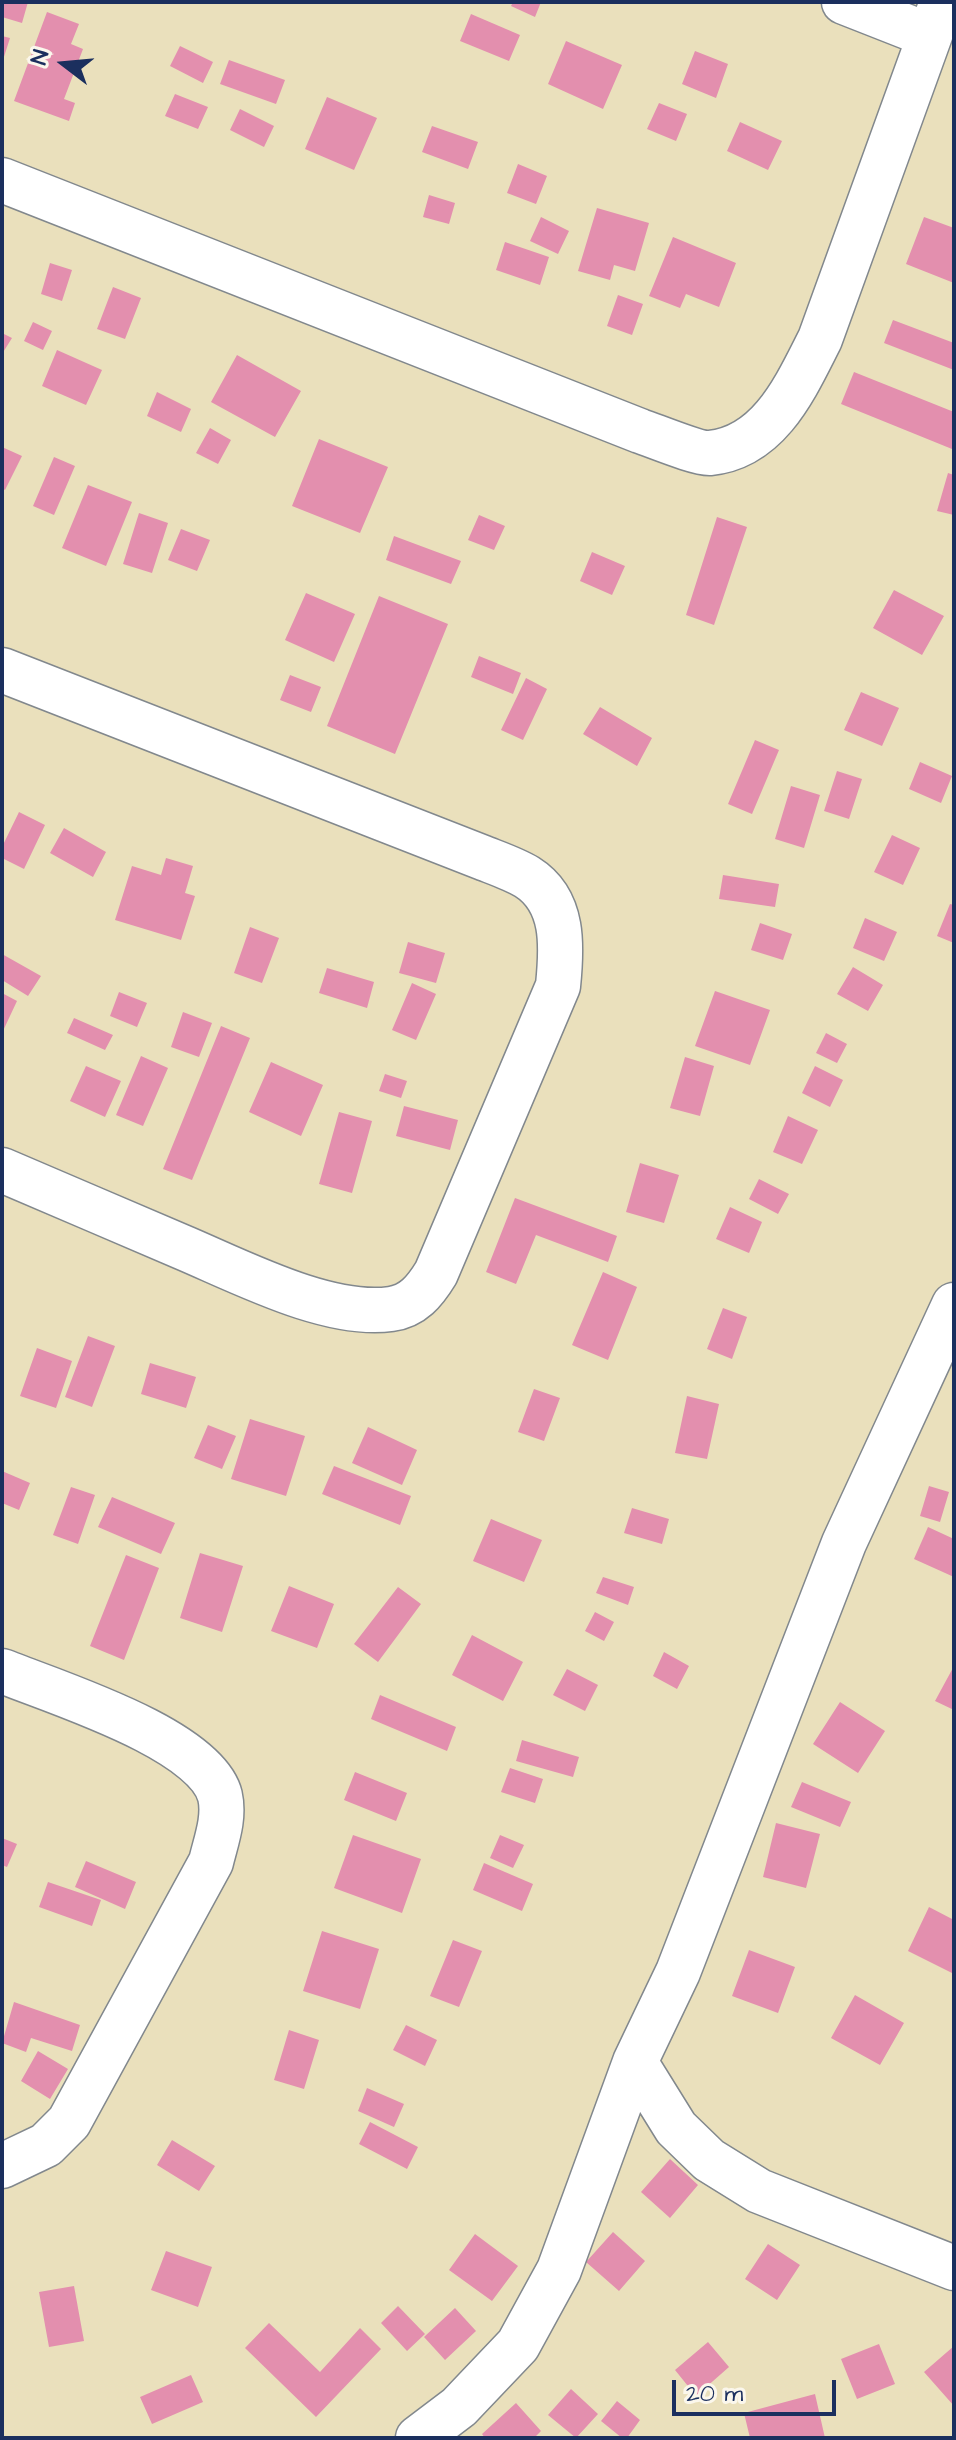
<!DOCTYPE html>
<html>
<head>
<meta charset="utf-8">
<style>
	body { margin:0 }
	#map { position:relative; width:956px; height:2440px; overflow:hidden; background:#eae0bc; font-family:"Architects Daughter",sans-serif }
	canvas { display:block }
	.frame { position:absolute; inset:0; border:4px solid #1b2f5e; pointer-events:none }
	.north { position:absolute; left:24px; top:24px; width:80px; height:80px; -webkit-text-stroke:6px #fbf7ec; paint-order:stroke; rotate:286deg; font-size:22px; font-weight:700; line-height:32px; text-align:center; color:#1b2f5e }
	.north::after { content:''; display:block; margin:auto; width:28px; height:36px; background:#1b2f5e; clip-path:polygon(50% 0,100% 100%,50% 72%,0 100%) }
	.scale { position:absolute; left:672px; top:2380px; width:164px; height:36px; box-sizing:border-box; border:4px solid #1b2f5e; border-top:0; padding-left:10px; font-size:24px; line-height:28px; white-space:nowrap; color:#1b2f5e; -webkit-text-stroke:6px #fbf7ec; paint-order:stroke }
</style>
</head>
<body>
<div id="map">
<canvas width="956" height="2440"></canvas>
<div class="frame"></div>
<div class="north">N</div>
<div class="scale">20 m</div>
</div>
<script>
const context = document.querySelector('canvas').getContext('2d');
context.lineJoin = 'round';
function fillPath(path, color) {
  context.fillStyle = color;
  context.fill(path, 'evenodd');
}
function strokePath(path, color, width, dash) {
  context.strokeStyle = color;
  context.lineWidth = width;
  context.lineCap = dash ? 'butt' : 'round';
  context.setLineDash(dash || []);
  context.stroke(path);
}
fillPath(new Path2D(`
	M2,2h26l-6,21 -20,-6z
	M513,2h28l-6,15 -24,-11z
	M47,12l32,12 -8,20 12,5 -19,50 11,4 -6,18 -55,-20z
	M471,14l49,21 -11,26 -49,-20z
	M2,36l8,2 -7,22h-1z
	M566,41l56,24 -19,44 -55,-25z
	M180,46l33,16 -10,21 -33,-17z
	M695,51l33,13 -12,34 -34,-14z
	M229,60l56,20 -9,24 -56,-20z
	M175,94l33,13 -10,22 -33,-13z
	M327,97l50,21 -23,52 -49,-21z
	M659,103l28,11 -11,27 -29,-12z
	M240,109l34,17 -10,21 -34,-17z
	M740,122l42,19 -14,29 -41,-19z
	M432,126l46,16 -10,27 -46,-17z
	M518,164l29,12 -11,28 -29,-11z
	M429,195l26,8 -6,21 -26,-7z
	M597,208l52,15 -14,48 -21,-6 -4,15 -32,-9z
	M541,217l28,14 -11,23 -28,-13z
	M924,217l30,11v55l-48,-19z
	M673,237l63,26 -17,44 -33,-13 -6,14 -31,-12z
	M505,242l44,15 -9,28 -44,-15z
	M50,263l22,7 -10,31 -21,-7z
	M113,287l28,11 -16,41 -28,-10z
	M618,295l25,9 -11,31 -25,-9z
	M893,320l61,23v27l-70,-27z
	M33,322l19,9 -9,19 -19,-9z
	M2,333l10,5 -10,16z
	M57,350l45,20 -16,35 -44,-19z
	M237,355l64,36 -26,46 -64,-35z
	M854,372l100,40 -2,37 -111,-45z
	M157,392l34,17 -10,23 -34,-16z
	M210,428l21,12 -13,24 -22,-11z
	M319,439l69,28 -28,66 -68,-27z
	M2,447l20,9 -17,34 -3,-2z
	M54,457l21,9 -21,49 -21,-9z
	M948,473l6,2v40l-17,-4z
	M88,485l44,17 -26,64 -44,-18z
	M139,513l29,10 -16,50 -29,-9z
	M479,515l26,11 -11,24 -26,-10z
	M717,517l30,10 -33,98 -28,-10z
	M181,529l29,11 -13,31 -29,-11z
	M394,536l67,25 -10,23 -65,-24z
	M592,552l33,14 -13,29 -32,-14z
	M894,590l50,26 -22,39 -49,-27z
	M306,593l49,21 -21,48 -49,-22z
	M379,596l69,28 -53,130 -68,-28z
	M479,656l42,17 -8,21 -42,-17z
	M290,675l31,12 -10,25 -31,-12z
	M526,678l21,11 -24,51 -22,-10z
	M861,692l38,16 -17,38 -38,-16z
	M600,707l52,31 -15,28 -54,-32z
	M755,740l24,10 -27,64 -24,-10z
	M920,762l32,14 -11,27 -32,-14z
	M837,771l25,8 -13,40 -25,-8z
	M791,786l29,9 -16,53 -29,-9z
	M19,812l26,13 -21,44 -22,-11v-11z
	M64,828l42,24 -13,25 -43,-24z
	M892,835l28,13 -17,37 -29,-13z
	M166,858l27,8 -8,27 10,3 -14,44 -66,-20 17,-54 29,9z
	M723,875l56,9 -4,23 -56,-8z
	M950,904l4,1v38l-17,-7z
	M865,918l32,14 -13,29 -31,-13z
	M760,923l32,11 -9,26 -32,-10z
	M250,927l29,11 -17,45 -28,-10z
	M408,942l37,11 -9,30 -37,-10z
	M2,954l39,22 -13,20 -26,-16z
	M853,967l30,18 -15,26 -31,-17z
	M327,968l47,14 -7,26 -48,-15z
	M412,983l24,11 -20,46 -24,-10z
	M715,991l55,19 -20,55 -55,-19z
	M119,992l28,11 -10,24 -27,-11z
	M2,993l15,8 -15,32z
	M183,1012l29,11 -13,34 -28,-10z
	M74,1018l39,17 -8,15 -38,-17z
	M221,1026l29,12 -58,142 -29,-11z
	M826,1033l21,11 -10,19 -21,-10z
	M141,1056l27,12 -25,58 -27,-11z
	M685,1057l29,9 -14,50 -30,-8z
	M271,1062l52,23 -22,51 -52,-24z
	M86,1066l35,15 -16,36 -35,-16z
	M815,1066l28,14 -13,27 -28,-14z
	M385,1074l22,7 -6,17 -22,-7z
	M404,1106l54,14 -8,30 -54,-14z
	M339,1112l33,9 -20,72 -33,-9z
	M788,1116l30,14 -16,34 -29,-12z
	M640,1163l39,12 -15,48 -38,-11z
	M759,1179l30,15 -11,20 -29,-15z
	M515,1198l102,38 -9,26 -72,-27 -20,49 -30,-12z
	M730,1207l32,15 -13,31 -33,-14z
	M603,1272l34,15 -29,73 -36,-15z
	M723,1308l24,9 -15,42 -25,-10z
	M88,1336l27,10 -23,61 -27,-10z
	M37,1348l35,13 -16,47 -36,-12z
	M150,1363l46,14 -10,31 -45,-14z
	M534,1389l26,9 -16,43 -26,-9z
	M687,1396l32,8 -12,55 -32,-6z
	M250,1419l55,17 -19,60 -55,-17z
	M208,1425l28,11 -14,33 -28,-11z
	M368,1427l49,23 -15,35 -50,-22z
	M334,1466l77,30 -11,29 -78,-31z
	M2,1471l28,12 -11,27 -17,-7z
	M929,1486l20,6 -9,30 -20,-6z
	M71,1487l24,8 -17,49 -25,-9z
	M112,1497l63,26 -14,31 -63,-27z
	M632,1508l37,11 -7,25 -38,-11z
	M491,1519l51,21 -18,42 -51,-21z
	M928,1527l26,12v38l-40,-18z
	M200,1553l43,13 -21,66 -42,-14z
	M126,1555l33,13 -35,92 -34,-14z
	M603,1577l31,10 -6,18 -32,-12z
	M289,1586l45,18 -17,44 -46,-17z
	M398,1587l23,17 -43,58 -24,-18z
	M595,1612l19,10 -10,19 -19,-10z
	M472,1635l51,27 -20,39 -51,-26z
	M664,1652l25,14 -12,23 -24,-13z
	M954,1666v44l-19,-9z
	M567,1669l31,16 -13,26 -32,-16z
	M380,1695l76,32 -9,24 -76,-32z
	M840,1702l45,29 -27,42 -45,-29z
	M522,1740l57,17 -6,20 -57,-16z
	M510,1768l33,11 -8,24 -34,-11z
	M355,1772l52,21 -11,28 -52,-21z
	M802,1782l49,20 -11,25 -49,-20z
	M776,1823l44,11 -14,54 -43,-11z
	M353,1835l68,24 -19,54 -68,-25z
	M500,1835l24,10 -11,23 -23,-10z
	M2,1838l15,6 -10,23 -5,-2z
	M86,1861l50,21 -11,27 -50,-22z
	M484,1863l49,21 -11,27 -49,-21z
	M48,1882l53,18 -9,26 -53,-19z
	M929,1907l25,13v54l-46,-23z
	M322,1931l57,18 -19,60 -57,-18z
	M453,1940l29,11 -23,56 -29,-11z
	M749,1950l46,17 -17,46 -46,-17z
	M855,1995l49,28 -24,42 -49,-27z
	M14,2002l66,23 -8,26 -41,-13 -5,14 -24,-9z
	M406,2025l31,15 -12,26 -32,-16z
	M289,2030l30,10 -15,49 -30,-9z
	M38,2051l30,18 -18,30 -29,-18z
	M367,2088l37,16 -10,23 -36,-16z
	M370,2122l48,25 -11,22 -48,-25z
	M172,2140l43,26 -16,25 -42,-26z
	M670,2159l28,26 -28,33 -29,-26z
	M613,2232l32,29 -26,30 -33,-29z
	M475,2234l43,32 -26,35 -43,-31z
	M768,2244l32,21 -23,35 -32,-21z
	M166,2251l46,16 -14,40 -47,-17z
	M74,2286l10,55 -35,6 -10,-55z
	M398,2306l27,28 -18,17 -26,-28z
	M455,2308l21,23 -31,29 -21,-23z
	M269,2323l51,49 40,-44 21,21 -65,68 -71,-69z
	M708,2342l21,25 -33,29 -21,-26z
	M879,2344l16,40 -38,15 -16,-40z
	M954,2346v60l-30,-34z
	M191,2375l12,27 -51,22 -12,-27z
	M571,2389l27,25 -22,24 -28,-23z
	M815,2394l10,44h-75l-6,-25z
	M617,2401l23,19 -13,18h-5l-21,-17z
	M516,2403l25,28 -7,7h-49l-3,-4z`), '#e38fae');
const minor = new Path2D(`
	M844,2l84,33
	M2,180l638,251c15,5 58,23 70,22 60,-6 86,-67 110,-114l122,-337
	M2,670l479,187c15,6 33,12 46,20 38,24 35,70 31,109l-122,287c-11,18 -23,33 -45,36 -63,9 -152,-38 -209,-62 -60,-26 -120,-51 -180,-77
	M2,1671c52,21 204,68 218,125 5,22 -4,45 -9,66l-142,260 -23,23 -44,21
	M635,2062l41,66 33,32 50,31 195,77
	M418,2438l41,-31 59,-62 41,-75 76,-208 43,-90 166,-429 110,-238`);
strokePath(minor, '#82888d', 47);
strokePath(minor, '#fff', 44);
</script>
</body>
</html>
